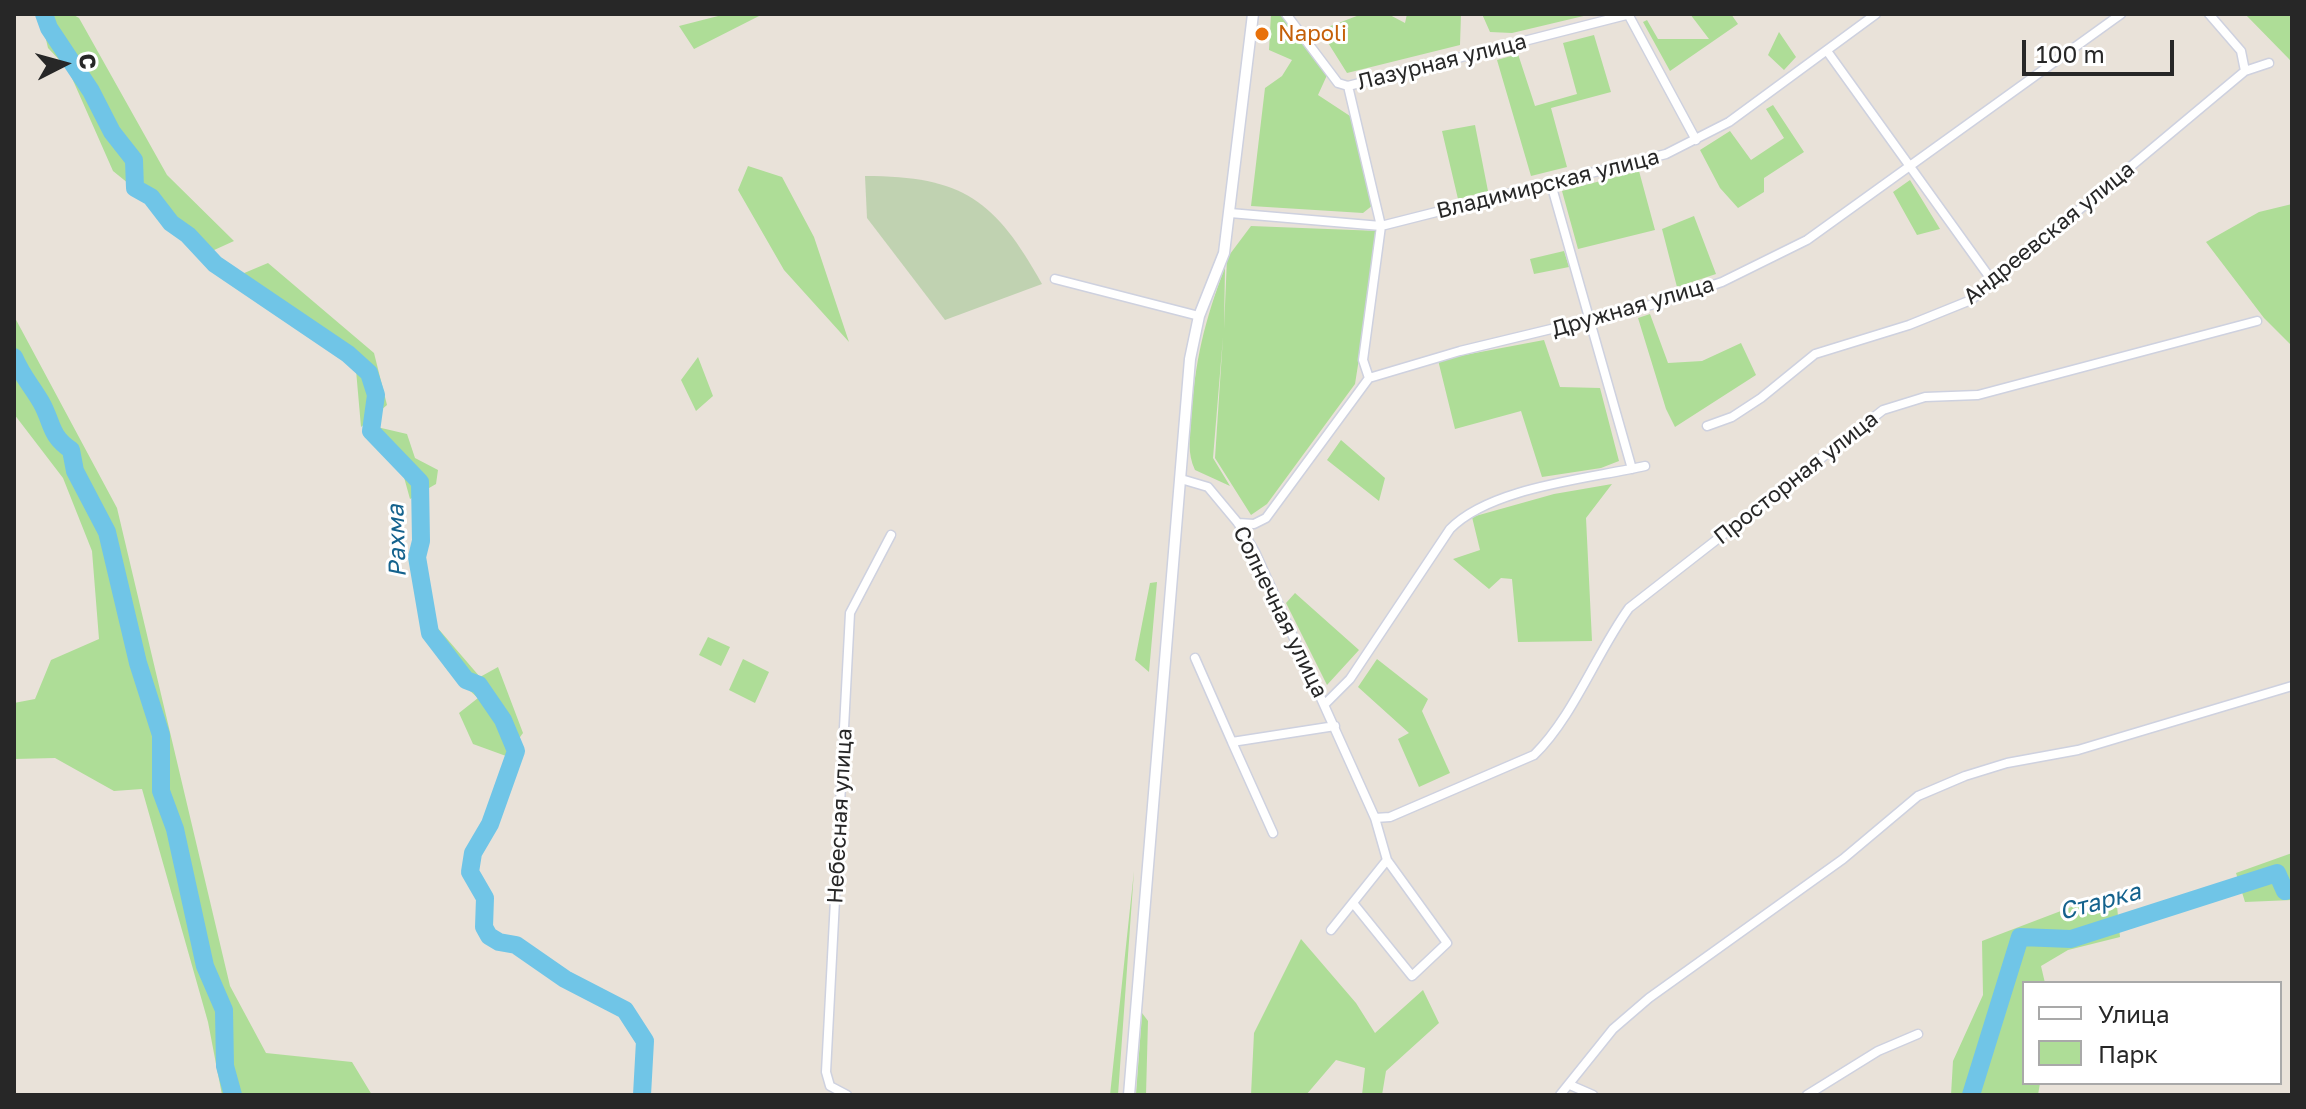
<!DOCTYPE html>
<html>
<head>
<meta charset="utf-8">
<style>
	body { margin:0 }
	#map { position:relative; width:2306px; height:1109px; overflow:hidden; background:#e9e2d9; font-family:"Golos Text",sans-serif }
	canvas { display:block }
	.frame { position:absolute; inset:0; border:16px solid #272727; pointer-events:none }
	.legend { position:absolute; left:2022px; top:981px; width:260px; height:104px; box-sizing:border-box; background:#fff; border:2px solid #a9a9a9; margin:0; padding:10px 14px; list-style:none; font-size:24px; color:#272727 }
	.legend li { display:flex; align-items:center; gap:16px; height:40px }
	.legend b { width:40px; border:2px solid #a9a9a9 }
	.north { position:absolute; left:24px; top:24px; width:80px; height:80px; -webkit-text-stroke:6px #fff; paint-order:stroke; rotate:84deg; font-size:22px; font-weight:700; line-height:32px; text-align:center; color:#272727 }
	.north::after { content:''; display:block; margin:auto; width:28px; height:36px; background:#272727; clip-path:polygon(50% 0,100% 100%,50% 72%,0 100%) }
	.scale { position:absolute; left:2022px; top:40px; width:152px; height:36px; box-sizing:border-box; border:4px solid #272727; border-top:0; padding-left:10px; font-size:24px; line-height:28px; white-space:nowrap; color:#272727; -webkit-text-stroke:6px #fff; paint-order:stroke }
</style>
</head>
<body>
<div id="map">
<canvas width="2306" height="1109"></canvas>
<div class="frame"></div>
<ul class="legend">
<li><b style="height:10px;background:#fff"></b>Улица</li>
<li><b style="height:22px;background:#aedd97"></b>Парк</li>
</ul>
<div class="north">С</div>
<div class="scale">100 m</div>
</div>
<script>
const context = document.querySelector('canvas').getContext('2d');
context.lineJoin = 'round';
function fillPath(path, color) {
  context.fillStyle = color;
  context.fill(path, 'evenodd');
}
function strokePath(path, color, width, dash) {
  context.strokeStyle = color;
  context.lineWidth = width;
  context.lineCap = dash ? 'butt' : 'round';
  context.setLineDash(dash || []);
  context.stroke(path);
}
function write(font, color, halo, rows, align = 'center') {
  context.font = font + ' "Golos Text",sans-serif';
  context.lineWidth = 6;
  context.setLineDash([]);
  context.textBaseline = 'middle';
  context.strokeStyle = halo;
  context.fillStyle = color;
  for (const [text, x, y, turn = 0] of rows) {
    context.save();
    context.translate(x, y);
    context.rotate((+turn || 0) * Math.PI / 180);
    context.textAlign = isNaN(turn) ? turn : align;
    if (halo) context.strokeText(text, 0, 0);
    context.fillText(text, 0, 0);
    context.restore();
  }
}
fillPath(new Path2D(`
	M40,14h32l7,4 88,157 67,66 -22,10 -99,-80 -45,-102 -20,-21z
	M726,14h37l-69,35 -15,-23z
	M1271,14l19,4 38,55 -10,22 32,21 23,89 -10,8 -112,-7 14,-118 17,-12 10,-16 -23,-10z
	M1362,14h26l17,9 2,-9h54l-1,31 -113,28 -27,-43z
	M1482,14h110l-80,19 -22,-1z
	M1690,14h41l7,10 -68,47 -27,-49 4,-2 11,19h51z
	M2245,14h47v49l-3,-4z
	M1779,32l17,25 -12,13 -16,-15z
	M1594,35l17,57 -60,16 16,59 -36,9 -34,-116 21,-6 17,52 42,-12 -14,-51z
	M1773,105l31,47 -40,26v14l-26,16 -18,-20 -20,-38 30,-19 21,29 33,-22 -18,-29z
	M1475,125l13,66 -30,8 -16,-68z
	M748,166l34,11 32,60 35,105 -65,-72 -46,-80z
	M1639,171l16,59 -77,19 -16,-58z
	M1910,180l30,49 -23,6 -24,-43z
	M2292,204v142l-28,-28 -58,-76 53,-30z
	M1694,216l22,58 -39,13 -15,-58z
	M1251,226l128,5 -24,153 -88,120 -16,11 -36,-57 8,-121 -10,121 17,28 -35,-16c-8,-17 -5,-32 -4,-50 4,-60 13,-97 34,-153l-1,62 3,-71z
	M1564,251l5,16 -35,7 -4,-15z
	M268,263l106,90 13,52 -26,22 -5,-57 -126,-91z
	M1650,314l18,49 34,-2 39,-18 15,32 -81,52 -9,-18 -28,-91z
	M14,316l103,192 113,478 36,67 86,9 20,33h-150l-14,-73 -66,-233 -28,2 -59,-33 -41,1v-56l21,-4 16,-39 48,-21 -7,-88 -29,-73 -49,-64z
	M1544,340l16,47 40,1 19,73 -18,7 -59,9 -21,-66 -66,18 -17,-69z
	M698,357l15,39 -17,15 -15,-31z
	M377,427l30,7 8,24 23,12 -2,14 -26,15 -8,-29 -24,-24z
	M1341,440l44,38 -6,23 -52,-41z
	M1612,484l-26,34 6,123 -74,1 -6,-63 -11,-1 -12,11 -36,-30 27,-9 -8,-33 82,-23z
	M1157,582l-8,90 -14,-12 15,-77z
	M1295,593l64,57 -32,35 -41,-82z
	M436,626l44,51 18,-10 25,66 -17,23 -33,-12 -14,-31 19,-15c-27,-25 -45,-32 -42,-72z
	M708,637l22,10 -9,19 -22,-11z
	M743,659l26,13 -14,31 -26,-13z
	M1377,659l51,40 -6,12 28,62 -31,14 -21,-48 11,-6 -51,-46z
	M2292,853v47l-47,2 -9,-29z
	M1134,871l-16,224h-8z
	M2095,898l22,8 3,31 -52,13 -27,16 4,17h-21v100h16l-2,12h-87l2,-34 30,-66 -1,-54z
	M1301,939l55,64 19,30 48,-43 16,33 -53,48 -4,24h-20l3,-27 -29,-8 -30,35h-55l3,-62z
	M1142,1013l6,8 -2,74h-10z`), '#aedd97');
fillPath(new Path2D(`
	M865,176c98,0 130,24 177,108l-97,36 -78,-102z`), '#c0d2b1');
strokePath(new Path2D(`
	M44,14l5,14 42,63 21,41 22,28 1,28 16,9 20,26 17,12 27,29 133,90 21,19 7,22 -5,36 49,51 1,59 -4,16 13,76 36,47 13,5 24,35 13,31 -26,73 -17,29 -3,19 15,26 -1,29 5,9 10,6 17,3 49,34 60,31 20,31 -3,54
	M14,357c8,19 17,28 27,45 12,21 8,33 30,48l4,21 32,61 31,131 23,72v56l14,38 30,137 19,44 1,56 8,29
	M1971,1095l49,-158 51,2 206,-66 8,18 7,-2`), '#70c5e7', 18);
const minor = new Path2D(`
	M1286,14l52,69 10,3
	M1628,14l68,126
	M2209,14l32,37 4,20
	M1827,51l166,231
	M1551,184l81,285
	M1230,213l151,13 285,-72 63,-32 147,-108
	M1055,279l144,37
	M1369,378l-6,-18 18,-134 -33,-140 282,-72
	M1707,426l25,-9 29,-19 54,-44 94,-29 62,-25 274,-229 24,-8
	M1181,479l27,8 30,36 17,29 120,266 12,42 -56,70
	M1238,523l16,1 12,-6 103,-140 91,-27 199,-48 63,-21 85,-42 314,-226
	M1195,658l37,84 103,-16
	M1325,704l25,-25 100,-150c41,-42 138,-50 195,-63
	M1232,742l41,91
	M1375,818l15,-1 144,-62c39,-38 62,-101 95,-147l254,-198 42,-13 53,-2 279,-74
	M1353,903l59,73 35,-33 -60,-83
	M1570,1085l23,10
	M847,1095l-17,-9 -4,-14 24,-459 41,-78
	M1560,1095l53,-66 36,-31 194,-139 75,-63 47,-20 42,-13 71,-13 214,-64
	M1807,1095l71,-44 40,-17`);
const tertiary = new Path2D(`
	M1129,1095l61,-736 9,-43 25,-63 29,-239`);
strokePath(minor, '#ced1df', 11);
strokePath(tertiary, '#ced1df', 13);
strokePath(minor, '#fff', 8);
strokePath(tertiary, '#fff', 10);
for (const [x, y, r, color] of [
	[1262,34,8,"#e8710a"]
]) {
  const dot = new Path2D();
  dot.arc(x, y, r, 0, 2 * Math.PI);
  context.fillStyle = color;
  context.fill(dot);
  strokePath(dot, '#fff', 3);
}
write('22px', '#c56008', '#fff', [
	["Napoli",1278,34]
], 'left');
write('22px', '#272727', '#fff', [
	["Лазурная улица",1442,62,-14],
	["Владимирская улица",1548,184,-14],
	["Андреевская улица",2049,233,-39],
	["Дружная улица",1633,307,-16],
	["Просторная улица",1796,478,-38],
	["Солнечная улица",1280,612,64],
	["Небесная улица",840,816,-87]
]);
write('italic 24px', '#14628d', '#fff', [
	["Рахма",397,541,-92],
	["Старка",2100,902,-15]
]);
</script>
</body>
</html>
